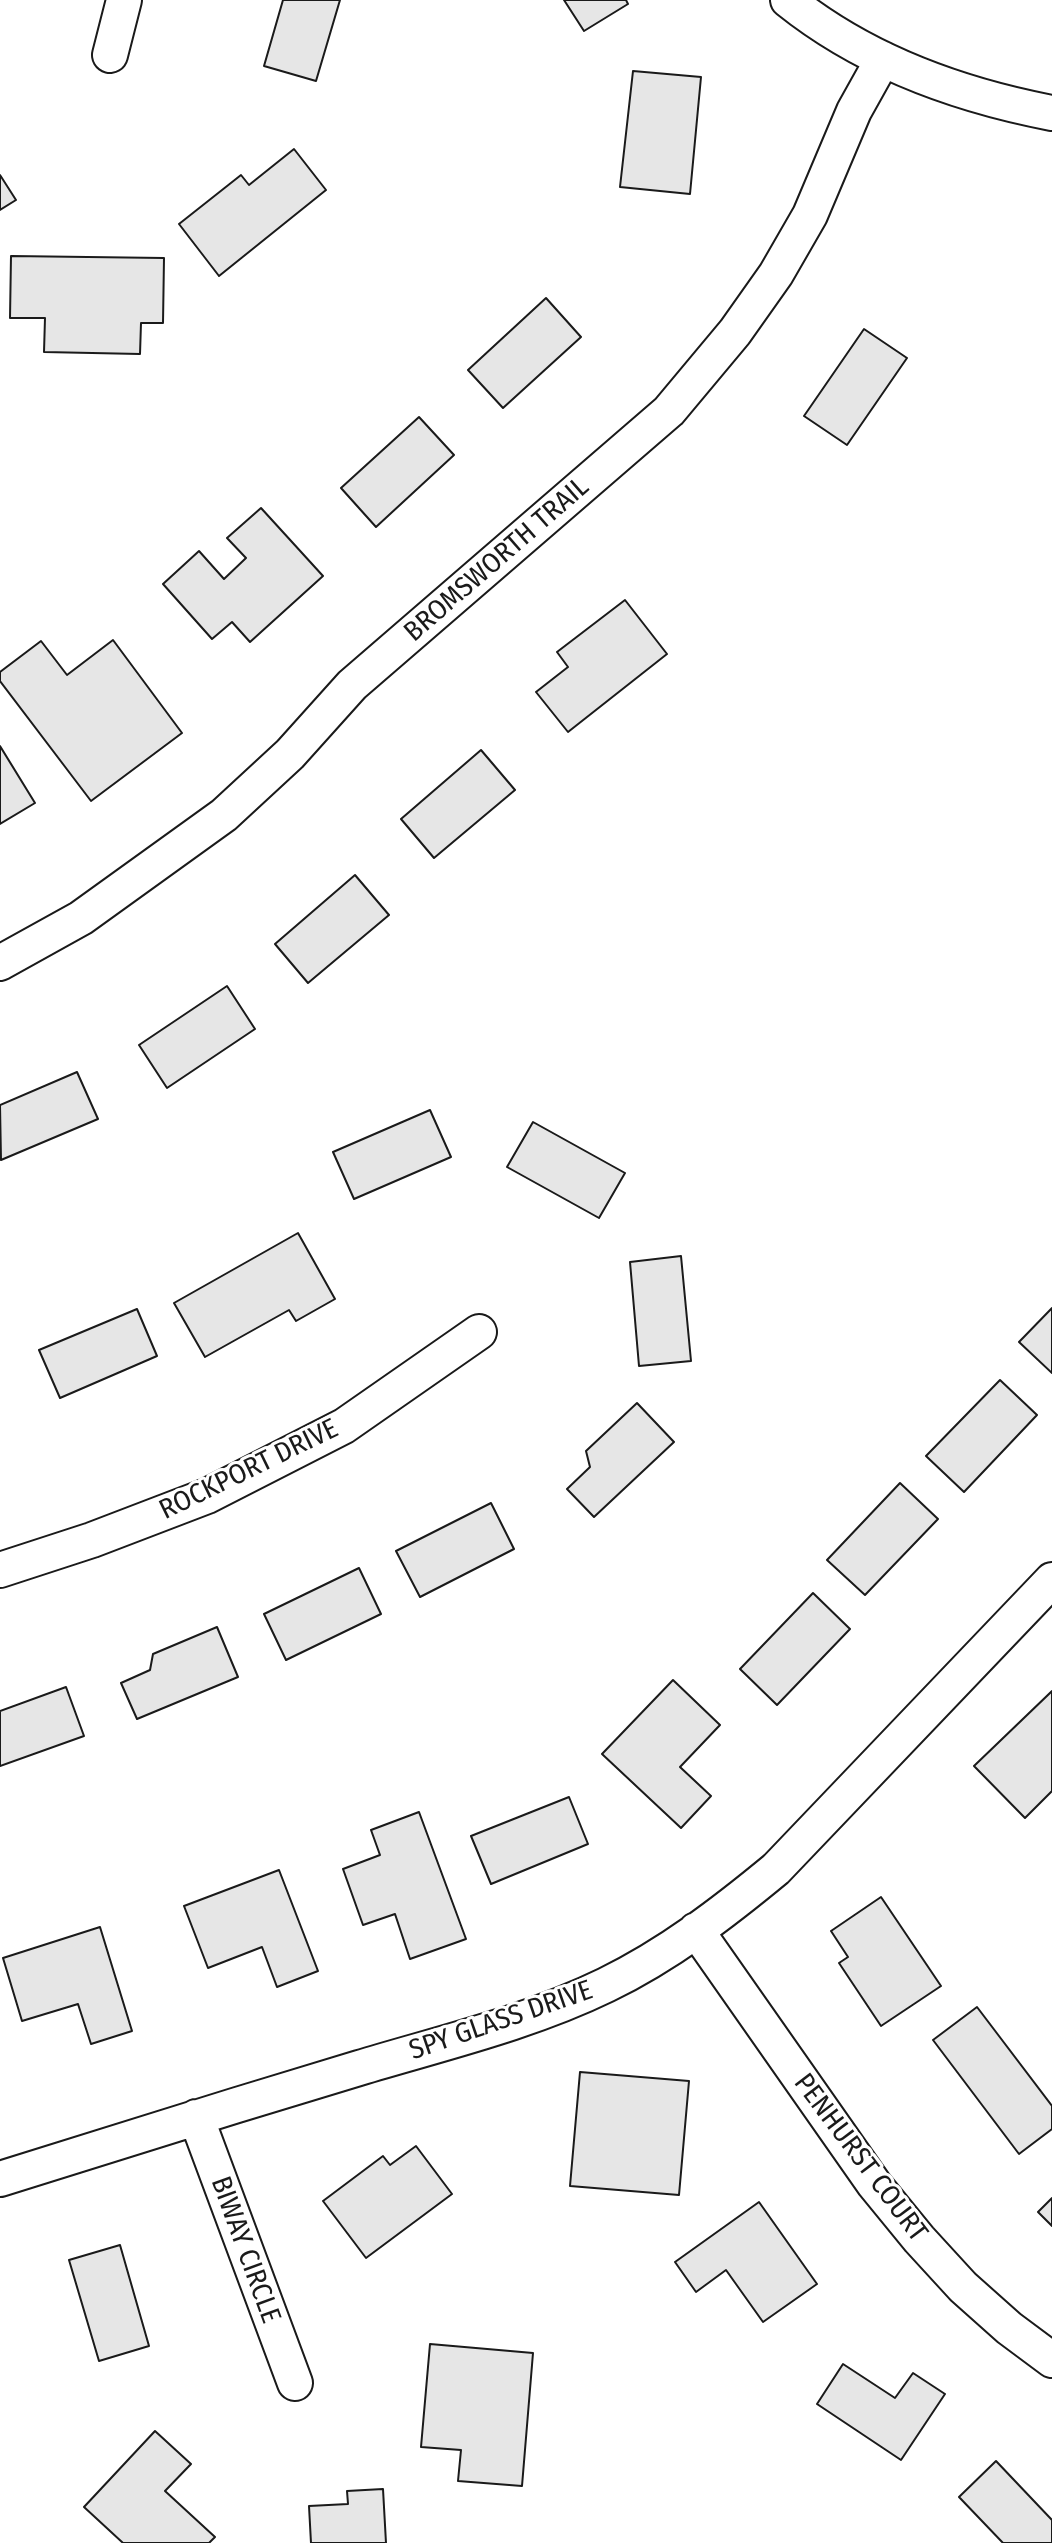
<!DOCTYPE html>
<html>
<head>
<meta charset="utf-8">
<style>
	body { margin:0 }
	canvas { display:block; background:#fff }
</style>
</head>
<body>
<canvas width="1052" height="2543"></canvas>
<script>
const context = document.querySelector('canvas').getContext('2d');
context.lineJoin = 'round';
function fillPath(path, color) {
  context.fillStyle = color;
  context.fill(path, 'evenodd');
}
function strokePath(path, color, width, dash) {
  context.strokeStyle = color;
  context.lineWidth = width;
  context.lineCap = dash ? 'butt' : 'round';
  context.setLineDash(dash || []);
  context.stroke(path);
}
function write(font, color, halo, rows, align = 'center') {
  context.font = font + ' "Fira Sans Condensed",sans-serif';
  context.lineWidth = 6;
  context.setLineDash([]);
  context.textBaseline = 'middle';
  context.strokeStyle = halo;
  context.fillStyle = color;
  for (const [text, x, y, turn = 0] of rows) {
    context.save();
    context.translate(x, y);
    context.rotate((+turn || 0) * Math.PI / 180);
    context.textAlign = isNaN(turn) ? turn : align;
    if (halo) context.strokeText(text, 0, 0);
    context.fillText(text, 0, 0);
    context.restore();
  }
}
const building = new Path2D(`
	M283,0h57l-24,81 -52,-15z
	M564,0h62l2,4 -44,27z
	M633,71l68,6 -11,117 -70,-7z
	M294,149l32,41 -107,86 -40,-52 62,-49 8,10z
	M0,175l16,25 -16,10z
	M11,256l153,2 -1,65h-22l-1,31 -96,-2 1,-34h-35z
	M546,298l35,39 -78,71 -35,-38z
	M864,329l43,29 -60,87 -43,-29z
	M419,417l35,38 -78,72 -35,-39z
	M261,508l62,68 -73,66 -18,-20 -20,17 -49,-55 36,-33 25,28 22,-21 -19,-20z
	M625,600l42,54 -99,78 -32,-40 32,-25 -11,-15z
	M113,640l69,93 -91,68 -91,-120v-9l41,-31 26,34z
	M0,746l35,57 -35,21z
	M481,750l34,40 -81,68 -33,-39z
	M355,875l34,40 -81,68 -33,-39z
	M227,986l28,43 -88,59 -28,-43z
	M77,1072l21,47 -97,41 -1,-55z
	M430,1110l21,47 -97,42 -21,-47z
	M533,1122l92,51 -26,45 -92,-51z
	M298,1233l37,66 -39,22 -7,-11 -84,47 -31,-54z
	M681,1256l10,105 -52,5 -9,-104z
	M1052,1308v65l-33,-31z
	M137,1309l20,47 -97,42 -21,-48z
	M1000,1380l37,35 -73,77 -38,-36z
	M637,1403l37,39 -80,75 -27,-28 23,-22 -4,-16z
	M900,1483l38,36 -73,76 -38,-35z
	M491,1503l23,46 -94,48 -24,-46z
	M359,1568l22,46 -95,46 -22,-46z
	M813,1593l37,36 -73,76 -37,-36z
	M217,1627l21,50 -101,42 -16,-36 29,-13 3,-16z
	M673,1680l47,45 -40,42 31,29 -30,32 -79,-74z
	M66,1687l18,49 -84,30v-55z
	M1052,1691v100l-27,27 -51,-52z
	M569,1797l19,47 -97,40 -20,-48z
	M419,1812l47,127 -56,20 -15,-45 -32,11 -20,-56 37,-14 -9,-25z
	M279,1870l39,101 -41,16 -15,-40 -54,21 -24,-62z
	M881,1897l60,89 -60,40 -42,-63 9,-6 -17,-26z
	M100,1927l32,104 -41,13 -13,-40 -56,17 -19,-63z
	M977,2007l75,99v23l-33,25 -86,-114z
	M580,2072l109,9 -10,114 -109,-9z
	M416,2146l36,48 -86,64 -43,-57 60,-45 7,9z
	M1052,2198v28l-14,-14z
	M759,2202l58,82 -54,38 -37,-52 -30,22 -21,-30z
	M120,2245l29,101 -50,15 -30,-101z
	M430,2344l103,9 -11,133 -64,-5 3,-31 -40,-3z
	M843,2364l52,34 18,-25 32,21 -44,66 -84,-56z
	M155,2431l36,33 -26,27 50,46 -6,6h-86l-39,-36z
	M996,2461l56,59v23h-49l-44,-46z
	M383,2489l3,54h-75l-2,-37 39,-2 -1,-13z`);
fillPath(building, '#e6e6e6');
strokePath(building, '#1a1a1a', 2);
const minor = new Path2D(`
	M788,0c76,61 170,95 264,113
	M110,55l14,-55
	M0,963l81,-45 143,-103 66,-61 62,-69 317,-274 66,-79 41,-58 34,-59 44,-104 29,-52
	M0,1570l92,-30 115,-44 137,-70 135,-94
	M696,1930l178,254 45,55 44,48 46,41 43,32
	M196,2117l99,266
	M0,2179c120,-38 239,-75 359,-111 83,-25 169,-45 247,-83 62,-30 118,-73 170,-116l276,-289`);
strokePath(minor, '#1a1a1a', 38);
strokePath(minor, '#fff', 34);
write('28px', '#1a1a1a', '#fff', [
	["BROMSWORTH TRAIL",497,560,-41],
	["ROCKPORT DRIVE",249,1470,-26],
	["SPY GLASS DRIVE",501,2021,-19],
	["PENHURST COURT",860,2158,53],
	["BIWAY CIRCLE",245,2250,70]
]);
</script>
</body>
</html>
